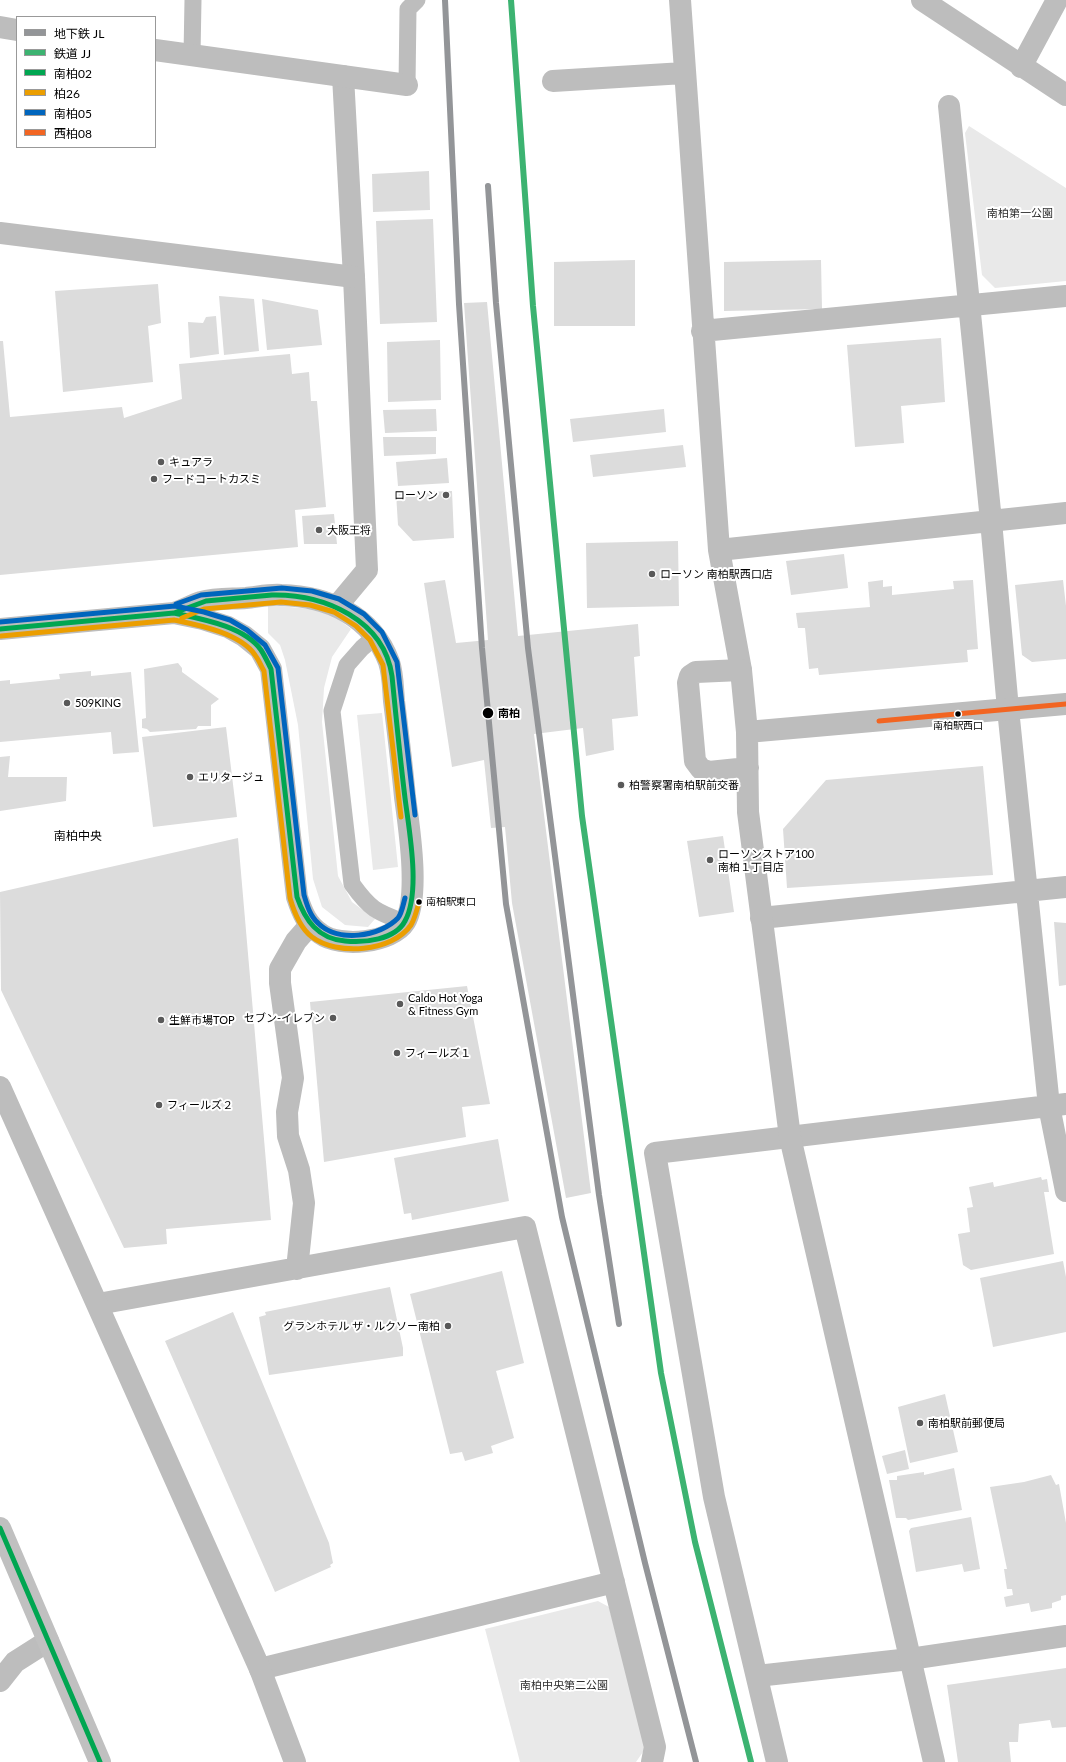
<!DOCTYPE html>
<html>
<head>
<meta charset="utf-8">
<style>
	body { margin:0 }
	#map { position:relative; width:1066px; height:1762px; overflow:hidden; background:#fff; font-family:Lato,"Noto Sans JP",sans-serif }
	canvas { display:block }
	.legend { position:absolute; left:16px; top:16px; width:140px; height:132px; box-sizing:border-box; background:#fff; border:1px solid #999; margin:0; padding:5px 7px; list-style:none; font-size:12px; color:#000 }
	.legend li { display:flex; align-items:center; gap:8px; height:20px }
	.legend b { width:20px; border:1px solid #999 }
</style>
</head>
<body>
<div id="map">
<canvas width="1066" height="1762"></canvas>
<ul class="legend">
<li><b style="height:5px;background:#939598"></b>地下鉄 JL</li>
<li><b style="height:5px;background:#3cb371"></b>鉄道 JJ</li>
<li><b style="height:5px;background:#00a651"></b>南柏02</li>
<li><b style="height:5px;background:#eb9e00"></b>柏26</li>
<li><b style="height:5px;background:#0065bd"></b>南柏05</li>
<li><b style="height:5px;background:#f26522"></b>西柏08</li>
</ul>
</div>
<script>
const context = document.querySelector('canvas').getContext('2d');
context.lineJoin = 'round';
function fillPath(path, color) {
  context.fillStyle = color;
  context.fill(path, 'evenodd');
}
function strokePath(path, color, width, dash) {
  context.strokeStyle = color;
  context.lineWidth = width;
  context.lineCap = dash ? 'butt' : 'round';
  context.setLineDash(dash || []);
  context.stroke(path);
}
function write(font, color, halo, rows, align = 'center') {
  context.font = font + ' Lato,"Noto Sans JP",sans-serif';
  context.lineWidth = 4;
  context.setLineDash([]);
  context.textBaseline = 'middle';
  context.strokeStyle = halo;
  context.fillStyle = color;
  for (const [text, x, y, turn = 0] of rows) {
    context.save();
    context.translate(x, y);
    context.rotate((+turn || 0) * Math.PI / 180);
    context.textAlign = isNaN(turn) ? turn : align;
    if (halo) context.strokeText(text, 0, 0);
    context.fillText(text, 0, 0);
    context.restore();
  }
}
fillPath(new Path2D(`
	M969,126l97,62v93l-71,7 -13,-13 -17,-142z
	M268,605l43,4 23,7 17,13 -19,28 -8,31 -2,34 16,154 14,26 23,17 -7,8 -23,-2 -23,-18 -9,-28 -15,-154 -13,-65 -5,-15 -12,-12z
	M382,713l16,154 -25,3 -16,-155z
	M598,1601l11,6 36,142 -9,13h-116l-35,-133z`), '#e9e9e9');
fillPath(new Path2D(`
	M429,171l1,39 -57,2 -1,-38z
	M433,219l4,103 -57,2 -4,-103z
	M635,260v66h-81v-64z
	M821,260l1,49 -98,2v-49z
	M158,284l3,39 -13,3 5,56 -90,10 -8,-101z
	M219,296l35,3 5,52 -35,4z
	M262,299l56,11 4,35 -55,5z
	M487,302l31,334 120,-12 2,32 -6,1 4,59 -26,3 2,31 -28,6 -3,-28 -49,6 57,459 -25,5 -54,-295 -7,-76 -14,1 -7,-68 -32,7 -28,-184 21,-3 11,63 32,-3 -24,-337z
	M216,316l3,38 -29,4 -2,-36 15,1 3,-6z
	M941,338l4,64 -44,4 3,37 -49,4 -8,-102z
	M440,340l1,60 -53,2 -1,-60z
	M0,341h3l7,76 112,-10 2,11 58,-19 -3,-35 111,-10 2,20 17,-2 2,29h6l9,106 -31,3 3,37 -298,28z
	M436,409l1,22 -52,2 -2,-23z
	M664,409l2,23 -93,10 -3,-23z
	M383,437h53v17l-52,2z
	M683,445l3,22 -93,10 -3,-22z
	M447,458l2,25 -51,3 -2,-24z
	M452,491l2,47 -41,3 -15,-16 -2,-32z
	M334,514l3,30h-33l-2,-28z
	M678,541l1,65 -92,2 -1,-65z
	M844,554l4,34 -57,7 -5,-34z
	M883,580v7l9,-1v9l62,-6 -1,-8 20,-1 5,69 -11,1 1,12 -149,13 -1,-7 -9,1 -4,-41h-7l-2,-15 74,-6 -2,-25z
	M1063,580l3,26v53l-34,3 -10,-7 -7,-70z
	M178,663l4,5v4l37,27 -8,6v21h-13l-2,3 -46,3 -3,-3 -5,-1v-9l4,-1 -2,-49z
	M91,671v5l40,-4 8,80 -26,2 -2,-22 -111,10v-61l10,-1v4l50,-5 -1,-5z
	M226,727l11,90 -84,10 -11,-90z
	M10,756l-2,21h59l-1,24 -66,10v-54z
	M983,766l10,109 -206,13 -4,-59 43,-49z
	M723,836l11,76 -35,5 -12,-76z
	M238,838l33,382 -105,9 1,15 -43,4 -123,-258 -1,-98z
	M1054,922l12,1v62l-7,1z
	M467,986l23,118 -28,3 4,30 -142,25 -14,-160z
	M498,1139l11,62 -97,19 -1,-7 -7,1 -10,-56z
	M1041,1177l1,3 5,-1 2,13h-5l10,62 -83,16 -8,-5 -5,-31 12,-2 -3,-24 6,-1 -4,-20 24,-5 1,5z
	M1063,1261l3,16v55l-73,15 -13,-69z
	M502,1271l22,92 -28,8 18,67 -23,8 2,7 -28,8 -3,-9 -12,2 -40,-160z
	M390,1287l13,61v8l-134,19 -10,-58 7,-2 -1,-3z
	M233,1312l96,231 4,20 -3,2 1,2 -56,25 -110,-251z
	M945,1394l13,58 -48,11 -12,-56z
	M905,1450l4,19 -22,5 -5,-18z
	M954,1468l8,42 -54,10 -2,-2h-10l-7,-38h8v-4l27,-4v3z
	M1051,1475l5,10 3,-1 7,39v72l-5,1v4l-9,3v5l-21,4 -2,-9 -23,4 -2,-10 9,-2 -1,-6h-5l-3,-20h3l-17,-82 34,-5z
	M971,1517l9,52 -16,3 -2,-8 -46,8 -7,-41 2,-3z
	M1066,1668v59l-14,1 -2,-8 -31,4 -1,18h-9l2,20h-53l-11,-77z`), '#dcdcdc');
strokePath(new Path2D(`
	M192,55l1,-55
	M407,85l1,-76 9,-9
	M376,636l-14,12 -15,17 -15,46 20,173c18,25 24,28 52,38`), '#bdbdbd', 17);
strokePath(new Path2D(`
	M680,0l39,550 22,120
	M922,0l144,95
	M1021,67l36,-67
	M553,81l131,-8
	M949,106l42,415 17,188 41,397 17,85
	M702,331l364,-35
	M719,550l347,-37
	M337,606l30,-36 -13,-293 -11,-201
	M761,918l305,-31
	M297,1269l7,-66 -5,-33 -11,-34 -1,-24 6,-34 -13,-95v-14l16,-28 14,-16
	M98,1304l427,-77 130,520 -3,15
	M260,1669l354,-87
	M757,1676l153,-17 156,-23
	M0,1681l15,-19 33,-21
	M777,1762l-63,-265 -59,-344 411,-49`), '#bdbdbd', 22);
strokePath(new Path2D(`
	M0,27l17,3
	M155,50l252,35
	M0,233l354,44
	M0,629l174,-16 29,6 25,8 16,9 16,13 11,20 26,228c5,15 10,28 24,37 19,14 71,9 84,-12 15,-25 4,-95 0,-125 -3,-32 -7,-64 -11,-96 -1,-12 -1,-27 -5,-39 -17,-46 -61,-66 -108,-67 -11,-1 -24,2 -35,3 -15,1 -31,0 -45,4 -9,3 -18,8 -27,11
	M747,732l319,-28
	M748,768l-39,4 -8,-3 -6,-8 -7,-78 2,-7 6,-4 45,-2 6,62 1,80 42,325 144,625
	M0,1087l260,582 35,93`), '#bdbdbd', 22);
strokePath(new Path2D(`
	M0,1528l100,234`), '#c0c0c0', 22);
strokePath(new Path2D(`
	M272,595c53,-1 112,25 120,81 4,41 8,81 13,122 4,32 16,94 0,123 -10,19 -41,22 -60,20 -27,-2 -40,-21 -48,-44l-26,-228c-3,-6 -6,-13 -10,-19 -17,-24 -60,-31 -87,-37l32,-12z
	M0,629l174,-16
	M0,1528l100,234`), '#00a651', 5);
strokePath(new Path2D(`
	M182,618l22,-9 77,-7 29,3 24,7 22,14 14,14 13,25 18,152
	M1,636l173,-16c24,5 66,13 81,35 4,5 6,11 9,16l26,227c4,14 10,30 22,39 25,19 80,15 99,-12 4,-7 6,-15 8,-23`), '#eb9e00', 5);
strokePath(new Path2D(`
	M176,604l25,-9 81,-7 30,3 27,8 25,15 18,18 15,30 18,153
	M0,622l175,-16 29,6 26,8 17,10 18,15 13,23 26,227c3,10 6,21 14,28 19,20 62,14 80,-5 4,-5 5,-13 7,-20`), '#0065bd', 5);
strokePath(new Path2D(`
	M879,721l187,-17`), '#f26522', 5);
strokePath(new Path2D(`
	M511,0l22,306 49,510 79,557 34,169 56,220`), '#3cb371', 6);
strokePath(new Path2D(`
	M445,0l14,304 23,344 24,256 56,313 83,346 51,199
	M488,186l8,117 32,345 71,547 20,129`), '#939598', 6);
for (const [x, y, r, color] of [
	[161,462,4,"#595959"],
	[154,479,4,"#595959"],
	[446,495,4,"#595959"],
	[319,530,4,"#595959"],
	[652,574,4,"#595959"],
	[67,703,4,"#595959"],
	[488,713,6,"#000"],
	[958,714,3.5,"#000"],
	[190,777,4,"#595959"],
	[621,785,4,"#595959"],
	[710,860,4,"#595959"],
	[419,902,3.5,"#000"],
	[400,1004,4,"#595959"],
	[333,1018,4,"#595959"],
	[161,1020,4,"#595959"],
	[397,1053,4,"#595959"],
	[159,1105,4,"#595959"],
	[448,1326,4,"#595959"],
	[920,1423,4,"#595959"]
]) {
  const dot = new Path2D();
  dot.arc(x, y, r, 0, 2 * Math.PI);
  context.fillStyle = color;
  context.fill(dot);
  strokePath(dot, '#fff', 1.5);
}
write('10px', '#000', '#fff', [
	["南柏駅西口",958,726],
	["南柏駅東口",426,902,"left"]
]);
write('11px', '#2e2e2e', '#fff', [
	["南柏第一公園",1020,213],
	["南柏中央第二公園",564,1685]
]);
write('11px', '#000', '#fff', [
	["キュアラ",169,462],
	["フードコートカスミ",162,479],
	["ローソン",438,495,"right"],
	["大阪王将",327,530],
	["ローソン 南柏駅西口店",660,574],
	["509KING",75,703],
	["エリタージュ",198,777],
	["柏警察署南柏駅前交番",629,785],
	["ローソンストア100",718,854],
	["南柏１丁目店",718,867],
	["Caldo Hot Yoga",408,998],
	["& Fitness Gym",408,1011],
	["セブン-イレブン",325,1018,"right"],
	["生鮮市場TOP",169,1020],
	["フィールズ１",405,1053],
	["フィールズ２",167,1105],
	["グランホテル ザ・ルクソー南柏",440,1326,"right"],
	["南柏駅前郵便局",928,1423]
], 'left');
write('bold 11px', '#000', '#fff', [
	["南柏",498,713]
], 'left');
write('12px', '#000', '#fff', [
	["南柏中央",78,836]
]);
</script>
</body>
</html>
